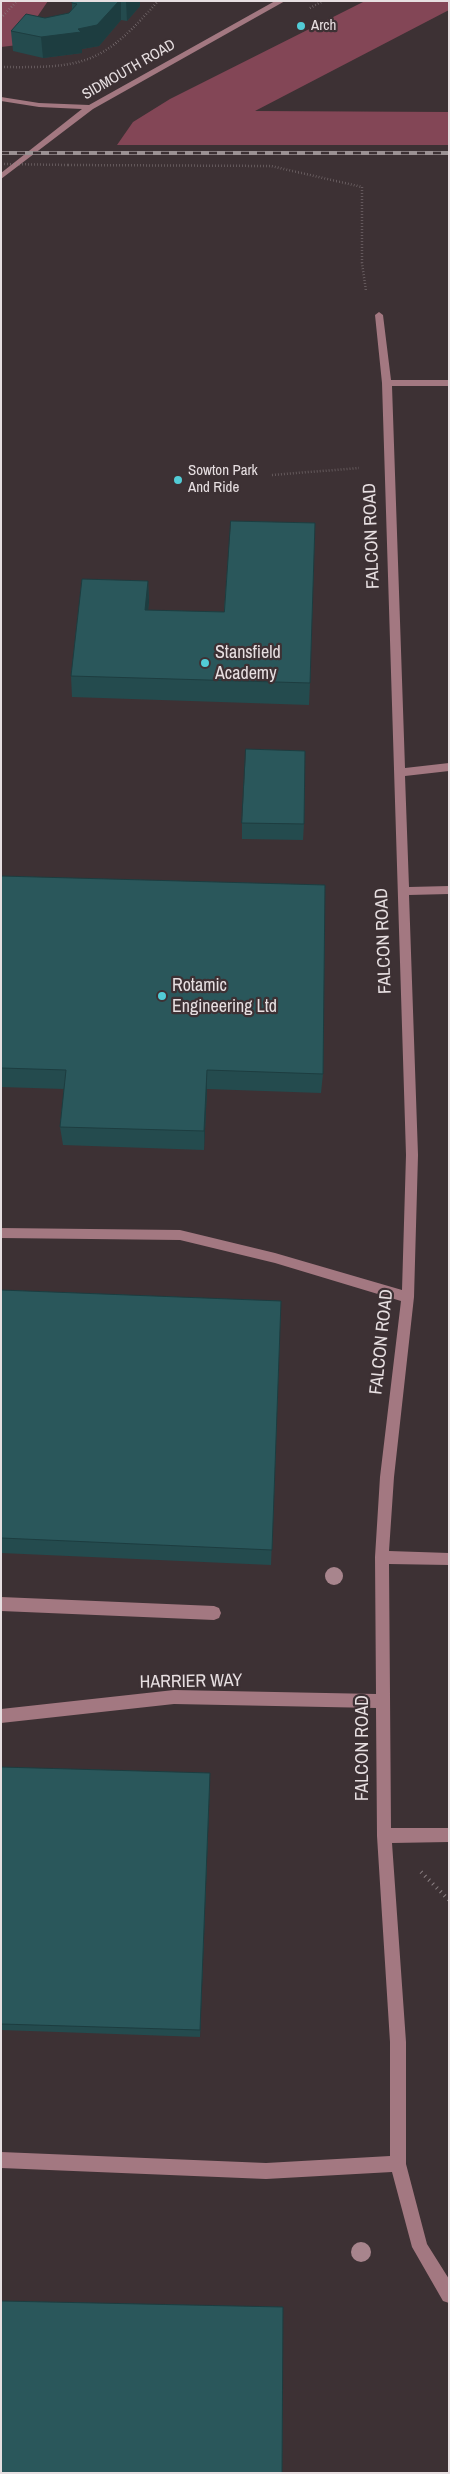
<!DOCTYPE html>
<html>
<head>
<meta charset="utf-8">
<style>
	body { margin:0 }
	#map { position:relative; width:450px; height:2474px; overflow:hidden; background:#3d3134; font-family:"Archivo Narrow",sans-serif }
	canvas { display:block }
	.frame { position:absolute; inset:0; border:2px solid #e7dfe1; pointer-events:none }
</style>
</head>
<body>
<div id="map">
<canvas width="450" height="2474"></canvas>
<div class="frame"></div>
</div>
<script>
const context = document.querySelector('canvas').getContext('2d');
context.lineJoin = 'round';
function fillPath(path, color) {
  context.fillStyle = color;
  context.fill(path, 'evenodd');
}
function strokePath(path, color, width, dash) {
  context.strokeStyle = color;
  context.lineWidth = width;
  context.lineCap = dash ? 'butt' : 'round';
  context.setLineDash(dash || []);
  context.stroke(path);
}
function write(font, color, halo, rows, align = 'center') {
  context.font = font + ' "Archivo Narrow",sans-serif';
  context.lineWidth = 4.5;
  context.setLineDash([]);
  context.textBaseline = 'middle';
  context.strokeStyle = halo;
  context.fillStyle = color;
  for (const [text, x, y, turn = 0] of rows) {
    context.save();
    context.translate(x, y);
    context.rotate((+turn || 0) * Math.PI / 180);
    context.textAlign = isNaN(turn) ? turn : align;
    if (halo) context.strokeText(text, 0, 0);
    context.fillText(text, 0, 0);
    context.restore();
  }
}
fillPath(new Path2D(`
	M1,1h47l-30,44 -17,2z
	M365,1h84v9l-194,101 194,1v33h-332l16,-23 37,-23z`), '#834656');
strokePath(new Path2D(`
	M310,8l13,-7
	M1,18l16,-17
	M1,67c83,1 101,-2 157,-66
	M68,165l203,1 91,21v76l4,28
	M272,475l87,-7`), '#8b8083', 2.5, [0.5, 2.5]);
strokePath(new Path2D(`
	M421,1872l28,28`), '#8b8083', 4, [1, 4.5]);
fillPath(new Path2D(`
	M275,1h10l-192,108 -92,70v-6l81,-64 -43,-2 -38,-6v-4l38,6 50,2z
	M379,312l4,3 8,65h58v6h-57l13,382 44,-5v8l-44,5 4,111 40,-1v8l-40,1 9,260 -4,142 -20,180 -5,74 60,2v12l-60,-1 2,264h58v14l-57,1 14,199v122l21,80 22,35v24l-6,-2 -31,-54 -20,-75 -126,7 -265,-11v-16l265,11 124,-7v-114l-13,-206 -1,-128 -202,-4 -173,19v-14l173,-19 202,4 -1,-137 5,-80 21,-176 -126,-38 -95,-23 -179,-2v-10l179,2 95,23 127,37 4,-135 -24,-772 -7,-68z
	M1,1597l213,9 5,2 2,5 -2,5 -5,2 -213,-9z`), '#a37881');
const rail = new Path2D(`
	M1,153h448`);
strokePath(rail, '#9b9193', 4);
strokePath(rail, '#3d3134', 2.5, [8]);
strokePath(new Path2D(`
	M1,164l67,1`), '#8b8083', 2.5, [0.5, 2.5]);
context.fillStyle = '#a8858d';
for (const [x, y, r] of [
	[334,1576,9],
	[361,2252,10]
]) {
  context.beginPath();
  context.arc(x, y, r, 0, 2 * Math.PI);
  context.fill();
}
fillPath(new Path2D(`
	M73,1h67v5l-13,15 -6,-1 -22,26 -17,3v4l-39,5 -30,-7 -2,-20 34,-13 24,-5 3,-4v-6z
	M148,581l1,21 -1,8 76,2 86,71 -1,22 -237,-8 -1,-21z
	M242,823l62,1 -1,16 -61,-1z
	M1,876l322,198 -2,19 -114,-4 -3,61 -141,-5 -3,-18 4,-38 -63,-2z
	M1,1290l280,11 -10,264 -270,-12z
	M1,1767l209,15 -10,255 -199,-7z`), '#244b4e');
fillPath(new Path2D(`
	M119,1h2v19l-22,26 -17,3v4l-39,5 -2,-21 37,-8z
	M126,1h14v5l-13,15z
	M148,581l1,21 -3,29 -1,-21z
	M207,1070v19l-3,61v-19z
	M210,1773v9l-10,255v-7z`), '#1d3d40');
const building = new Path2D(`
	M73,1h46l-22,24 -19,4 3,3 -40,5 -30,-6 15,-17 19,4 24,-5 8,-9 -5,-1z
	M231,521l84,2 -5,160 -239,-7 11,-97 66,2 -3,29 79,2z
	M246,749l59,2 -1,73 -62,-1z
	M1,876l324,9 -2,189 -116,-4 -3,61 -144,-4 6,-57 -65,-2z
	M1,1290l280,11 -9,249 -271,-12z
	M1,1767l209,6 -10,257 -199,-6z
	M1,2301l282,6 -1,166h-281z`);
fillPath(building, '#2a575b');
strokePath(building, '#1d3d40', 1);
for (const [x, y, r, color] of [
	[301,26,5,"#52ccd6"],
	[178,480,5,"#52ccd6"],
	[205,663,5,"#52ccd6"],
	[162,996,5,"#52ccd6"]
]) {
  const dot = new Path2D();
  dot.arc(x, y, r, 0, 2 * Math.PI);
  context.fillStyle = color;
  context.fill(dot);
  strokePath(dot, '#3d3134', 2);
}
write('15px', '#e7dfe1', '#3d3134', [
	["Arch",311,26],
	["Sowton Park",188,471],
	["And Ride",188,488]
], 'left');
write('15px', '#e7dfe1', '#3d3134', [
	["SIDMOUTH ROAD",129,70,-30]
]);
write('18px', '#e7dfe1', '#3d3134', [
	["FALCON ROAD",372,536,-92],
	["FALCON ROAD",384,941,-92],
	["FALCON ROAD",382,1342,-84],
	["HARRIER WAY",191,1682,-1],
	["FALCON ROAD",363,1748,-90]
]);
write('18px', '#e7dfe1', '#3d3134', [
	["Stansfield",215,653],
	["Academy",215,674],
	["Rotamic",172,986],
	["Engineering Ltd",172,1007]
], 'left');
</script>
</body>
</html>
